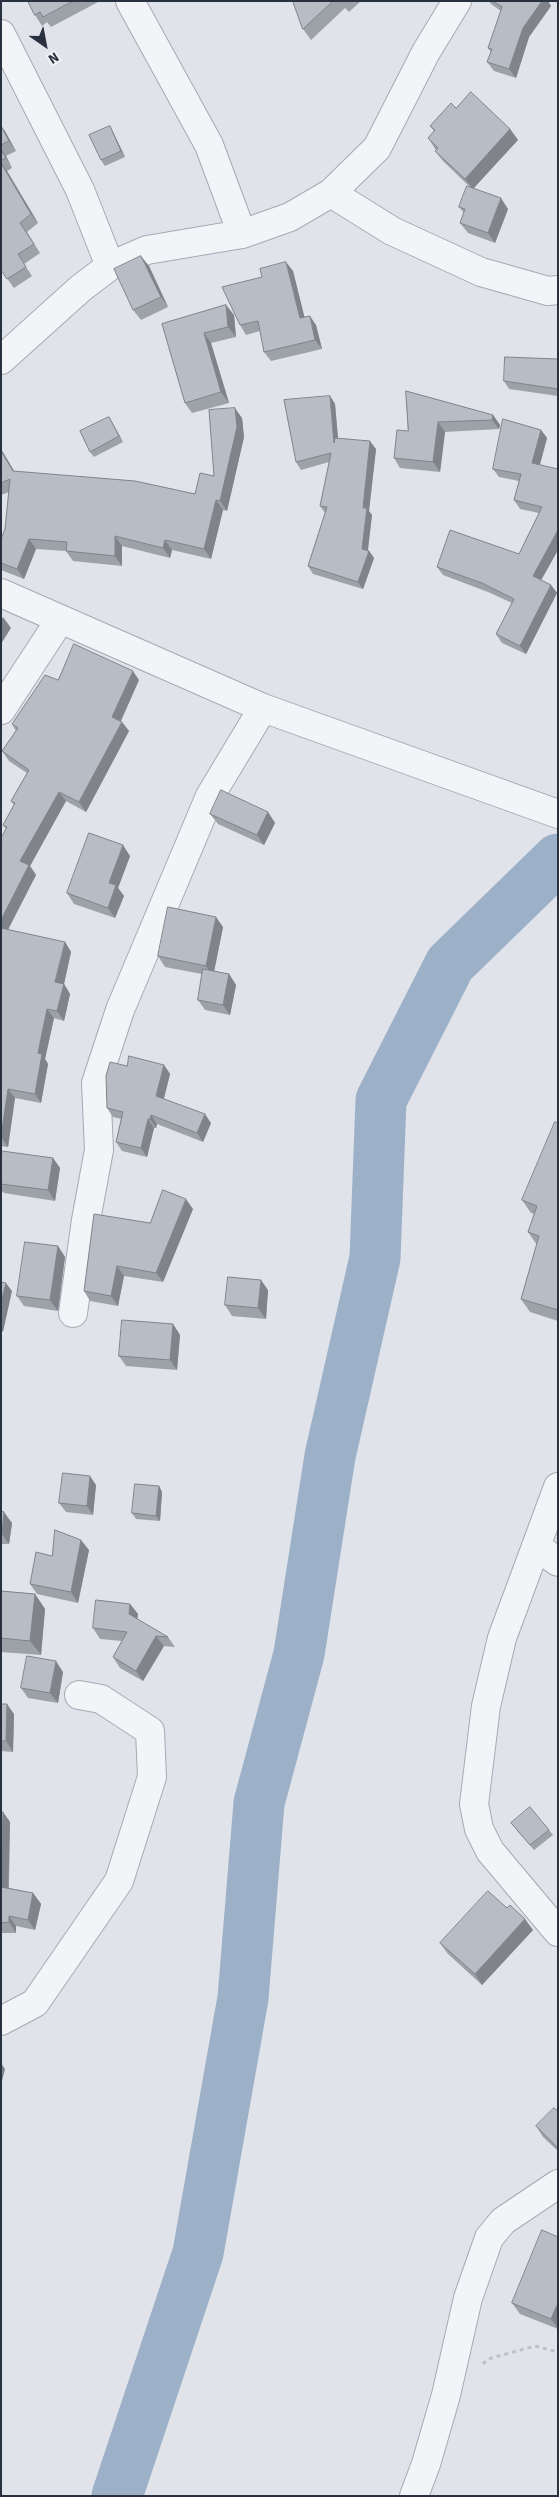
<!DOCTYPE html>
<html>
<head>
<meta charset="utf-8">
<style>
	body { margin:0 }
	#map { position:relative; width:559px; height:2497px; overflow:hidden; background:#e0e3e9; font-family:"Source Sans 3",sans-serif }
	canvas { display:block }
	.frame { position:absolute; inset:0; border:2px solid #293140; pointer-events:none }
	.north { position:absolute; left:20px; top:20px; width:50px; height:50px; -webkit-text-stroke:4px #f0f2f6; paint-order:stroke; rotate:147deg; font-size:14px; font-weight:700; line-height:20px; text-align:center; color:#293140 }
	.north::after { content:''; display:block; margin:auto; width:18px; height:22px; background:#293140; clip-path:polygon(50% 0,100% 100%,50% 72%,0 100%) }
</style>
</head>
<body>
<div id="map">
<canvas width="559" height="2497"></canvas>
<div class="frame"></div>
<div class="north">N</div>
</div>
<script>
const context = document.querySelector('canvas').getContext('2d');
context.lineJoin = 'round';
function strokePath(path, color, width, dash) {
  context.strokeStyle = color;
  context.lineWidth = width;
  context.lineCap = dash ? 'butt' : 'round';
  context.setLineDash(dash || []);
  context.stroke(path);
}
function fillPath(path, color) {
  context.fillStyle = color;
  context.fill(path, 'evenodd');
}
strokePath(new Path2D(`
	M117,2496l81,-243 45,-255 16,-195 40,-149 31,-198 45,-198 6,-158 69,-136 108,-105`), '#9cb0c8', 51);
const minor = new Path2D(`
	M130,1l79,144 33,89
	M1,34l79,156 30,76
	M331,193l61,38 89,41 67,19 10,-1
	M1,360l80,-72 29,-22 37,-16 95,-16 48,-17 41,-24 46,-45 49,-96 31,-51
	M1,593l262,115 295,106
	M1,710l59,-90
	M73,1313l13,-93 13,-70 -3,-67 24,-73 90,-214 53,-88
	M558,1487l-56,151 -16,68 -12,98 5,25 11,22 68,81
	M536,1546l22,16
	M1,2021l34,-18 84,-122 33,-104 -2,-46 -49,-32 -22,-4
	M414,2496l12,-32 20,-69 22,-97 21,-60 14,-17 55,-37`);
strokePath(minor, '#a5aab3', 30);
strokePath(new Path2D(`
	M483,2364l5,-5 47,-13 23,6`), '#bec1c7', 3, [4, 4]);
strokePath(minor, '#f3f4f7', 28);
fillPath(new Path2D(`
	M28,1h72l-49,26 -4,-5 -5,4 -7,-11z
	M293,1h68l-12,11 -4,-4 -34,32 -8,-11z
	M489,1h59l3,5 -22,31 -13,41 -22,-7 -7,-9 4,-10 -3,-4 13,-37 -10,-7z
	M456,108l54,21 8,11 -45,48 35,21 -13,34 -27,-10 -8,-10 4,-10 -5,-6 12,-19 -28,-27 -8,-10 1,-1 -8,-12 6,-7 -4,-5z
	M1,126l15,25 -10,5 6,12 -5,3 31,52 -11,9 13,21 -16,11 8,12 -18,12 -13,-18z
	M110,126l3,6 12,25 -20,9 -4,-6z
	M149,266l19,41 -27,13 -8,-10z
	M293,271l11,46 12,8 6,24 -51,12 -7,-9 -4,-21 -14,4 -6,-10z
	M226,305l8,10 2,22 -25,6 18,60 -37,10 -7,-10 -23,-79z
	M558,359v37l-49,-7 -5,-8z
	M406,391l87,24 7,10 -1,4 -54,3 -5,40 -40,-4 -6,-10 14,-27z
	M330,396l5,8 3,34 38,11 -7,62 3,4 -4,35 1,1 5,7 -11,31 -50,-15 -5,-8 17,-53 -5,-7 9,-44 -28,8 -5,-8z
	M109,417l14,25 -29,15 -4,-5z
	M242,418l2,19 -17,74 -4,-1 -12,49 -39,-9 -2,8 -48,-12v20l-49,-5 -7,-10 -30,-2 -12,30 -23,-9v-31l4,-10 4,-37 -8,3v-46l13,22 181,23 19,-18z
	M541,430l6,8 -7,27 18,85 -17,30 10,5 6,8 -31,61 -24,-11 -6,-9 16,-31 -24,-11 -45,-17 -6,-8 82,-13 20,-41 -19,-4 -6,-9 5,-19 -20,-4 -6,-8z
	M58,680h81l-18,41 8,10 -43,81 -20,-11 -36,65 6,9 -28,55 57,12 6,10 -7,32 6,10 -6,27 -10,-3 -9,41 3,5 -7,39 -26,-5 -7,49 -7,-1v-308l5,-9 -3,-4 11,-20 -3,-4 16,-28 -18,-12 -7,-10 14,-20 -4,-7z
	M268,812l7,11 -11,22 -46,-21 -8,-10z
	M130,856l-12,32 6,8 -9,22 -41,-14 -7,-11z
	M223,927l-9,44 15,3 7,11 -6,30 -25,-5 -7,-10 4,-26 -37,-7 -7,-11z
	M164,1065l6,9 -6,25 47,24 -8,19 -46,-18 -1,4h-2l-7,29 -25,-6 -6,-9 5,-23 -8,-2 -6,-9 20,-42z
	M558,1123v198l-28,-9 -9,-13 16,-54 -9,-13 6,-18 -3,-1 -9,-13z
	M1,1154l52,4 7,10 -5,33 -51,-8 -3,-3z
	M193,1209l-30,73 -39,-6 -6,30 -28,-5 -6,-10 66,-68z
	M58,1246l7,11 -7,54 -34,-5 -7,-10z
	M268,1290l-2,29 -34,-3 -7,-11z
	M173,1324l7,11 -3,35 -51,-4 -7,-10z
	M96,1485l-3,30 -27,-3 -7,-9z
	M159,1486l3,6 -2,29 -24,-2 -4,-6z
	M1,1511l11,12 -3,21h-8z
	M89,1550l-11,53 -41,-9 -7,-10 22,-28z
	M1,1591l34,3 10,15 -4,46 -40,-3z
	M130,1604l8,10 -1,5 31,18 7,10 -11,-1 -21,35 -23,-13 -7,-11 9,-16 -22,-2 -7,-11z
	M63,1672l-5,31 -30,-5 -7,-10z
	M1,1704l13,10 -1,38 -12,-1z
	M1,1812h2l7,10 -1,66 24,5 8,11 -6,26 -19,-4v7h-15z
	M511,1823l38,7 4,5 -19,15z
	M507,1908l26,22 -51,55 -34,-31 -8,-11z
	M558,2111v40l-15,-14 -7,-11z
	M558,2237v92l-38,-15 -8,-11z`), '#9da2a9');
fillPath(new Path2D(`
	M542,1h6l3,5 -22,31 -13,41 -7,-9 14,-41z
	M1,126l4,5 11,20 -7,-10z
	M110,126l3,6 12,25 -4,-6z
	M510,129l8,11 -45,49 -8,-10z
	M1,149l5,7 6,12 -6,-10z
	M1,163l6,8 31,52 -7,-9z
	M501,198l7,11 -13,34 -7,-10z
	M141,256l8,10 19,41 -7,-10z
	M286,262l7,9 14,56 -7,-9z
	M226,305l8,10 2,22 -8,-10z
	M310,316l6,9 6,24 -7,-9z
	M204,333l7,10 18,60 -8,-11z
	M330,396l5,8 4,46 -5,-7z
	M235,408l7,10 2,19 -17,74 -7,-10z
	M493,415l7,10 -1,4 -7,-9z
	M109,417l3,5 11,20 -4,-6z
	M438,422l7,10 -5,40 -7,-10z
	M541,430l6,8 -9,33 -6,-8z
	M370,441l6,8 -7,62 3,4 -5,41 2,-5 5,7 -11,31 -5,-7 4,-33 1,-41z
	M1,449l19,32 -7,-10 -12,-20z
	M216,500l7,10 -12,49 -7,-10z
	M558,530v20l-19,34 -6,-8z
	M115,536l7,10v20l-7,-10z
	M29,539l7,10 -12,30 -7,-10z
	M165,540l7,10 -2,8 -7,-10z
	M551,585l6,8 -31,61 -6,-8z
	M3,617l8,11 -10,16v-23z
	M133,671l6,9 -21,47 -6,-10z
	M122,722l7,9 -43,81 -7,-10z
	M59,792l7,9 -36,65 6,9 -32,62 -3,-4v-13l19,-59z
	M268,812l7,11 -11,22 -7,-10z
	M123,845l7,11 -12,32 6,8 -9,22 -7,-10 1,-25z
	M216,917l7,10 -10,50 -7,-11z
	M65,942l6,10 -7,32 6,10 -6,27 -7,-10 -2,-29z
	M229,974l7,11 -6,30 -7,-10z
	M47,1009l7,9 -9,41 3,5 -7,39 -6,-9 3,-41z
	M164,1065l6,9 -8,31 -6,-9z
	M8,1089l7,9 -7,49 -7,-10z
	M205,1114l6,9 -8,19 -6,-9z
	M151,1115l6,9 -1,4 -6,-9z
	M148,1119l6,9 -7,29 -6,-9z
	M53,1158l7,10 -5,33 -7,-11z
	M186,1199l7,10 -30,73 -7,-9z
	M58,1246l7,11 -7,54 -8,-11z
	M117,1266l7,10 -6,30 -7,-10z
	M261,1280l7,10 -2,29 -8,-11z
	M6,1283l6,8 -9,41 -2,-2v-28z
	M173,1324l7,11 -3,35 -7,-10z
	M90,1476l6,9 -3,30 -6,-9z
	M159,1486l3,6 -2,29 -4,-5z
	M4,1512l8,11 -3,21 -7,-10z
	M81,1540l8,10 -11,53 -7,-11z
	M35,1594l10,15 -4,46 -11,-14z
	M130,1604l8,10 -1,11 -8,-11z
	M156,1636l8,10 -21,35 -7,-10z
	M56,1661l7,11 -5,31 -8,-10z
	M7,1704l7,10 -1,38 -7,-11z
	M3,1812l7,10 -2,75 -7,-10z
	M33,1893l8,11 -6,26 -7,-10z
	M9,1916l7,10v7l-7,-11z
	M525,1919l8,11 -51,55 -7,-11z
	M1,2063l4,6 -4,16z
	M558,2303v25l-7,-9z`), '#80848a');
const building = new Path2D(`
	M28,1h45l-30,16 -3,-5 -5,3z
	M293,1h40l-30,28z
	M493,1h49l-19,27 -14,41 -22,-7 5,-13 -4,-1 14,-41z
	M471,92l39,37 -45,50 -30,-28 3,-3 -10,-10 7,-8 -5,-4 21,-23 5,5z
	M1,126l8,15 -8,4z
	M110,126l11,25 -20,9 -12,-25z
	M1,150l5,8 -5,2z
	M1,163l30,51 -11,9 14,21 -16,10 8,13 -19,12 -6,-9z
	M467,186l34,12 -13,35 -28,-10 5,-14 -6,-2z
	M141,256l20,41 -28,13 -19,-41z
	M286,262l14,56 10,-2 5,24 -51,12 -6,-31 -18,4 -18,-38 40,-10 -2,-8z
	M226,305l2,22 -24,6 17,59 -36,11 -23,-79z
	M505,357l53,2v30l-54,-8z
	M406,391l87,24 -1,5 -54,2 -5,40 -39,-4 3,-28 11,1z
	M330,396l4,47 1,-5 35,3 -7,67h4l-5,41 7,2 -11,31 -50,-16 19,-59 -7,-1 11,-53 -35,9 -12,-62z
	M235,408l2,19 -17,74 -4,-1 -12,49 -39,-9 -2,8 -48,-12v20l-49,-5 1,-9 -38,-3 -12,30 -16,-6v-24l4,-10 5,-50 -9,4v-32l12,20 122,10 60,13 5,-21 14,3 -5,-66z
	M109,417l10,19 -29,16 -10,-21z
	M503,419l38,11 -9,33 26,6v61l-25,46 18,9 -31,61 -24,-12 18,-35 -32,-16 -45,-16 13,-37 69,24 23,-47 -28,-7 7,-26 -28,-5z
	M74,644l59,27 -21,46 10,5 -43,80 -20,-10 -39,69 9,4 -28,55v-78l1,-2 -1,-2 6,-11 -4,-2 12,-22 -4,-2 18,-31 -27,-19 16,-23 -6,-4 33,-49 13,5z
	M221,790l47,22 -11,23 -47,-21z
	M89,833l34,12 -14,38 7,2 -8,23 -41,-15z
	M168,907l48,10 -10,49 -48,-10z
	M1,928l64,14 -10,40 9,2 -7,27 -10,-2 -9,44 4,1 -7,40 -27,-5 -7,48z
	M203,969l26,5 -6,31 -25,-5z
	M129,1056l35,9 -8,31 49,18 -8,19 -46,-18 -1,4h-2l-7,29 -25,-6 7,-30 -16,-4 -1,-32 4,-14 17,4z
	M555,1122l3,1v187l-37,-11 18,-63 -11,-4 9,-26 -15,-6z
	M2,1151l51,7 -5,32 -47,-6z
	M163,1190l23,9 -30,74 -39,-7 -6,30 -27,-5 10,-77 56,9z
	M25,1242l33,4 -8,54 -33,-4z
	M228,1277l33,3 -3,28 -33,-3z
	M1,1282l5,1 -5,19z
	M122,1320l51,4 -3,36 -51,-4z
	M63,1473l27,3 -3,30 -28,-3z
	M135,1484l24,2 -3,30 -24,-3z
	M1,1511l3,1 -2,22h-1z
	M55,1530l26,10 -10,52 -41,-8 6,-32 16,4z
	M1,1591l34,3 -5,47 -29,-3z
	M96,1600l34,4 -1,10 39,23 -12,-1 -20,35 -23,-14 14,-25 -34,-4z
	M27,1656l29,5 -6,32 -29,-5z
	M1,1704h6l-1,37h-5z
	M530,1807l19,23 -19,15 -19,-22z
	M1,1812h2l-2,72z
	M1,1887l32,6 -5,27 -19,-4v6l-8,1z
	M488,1891l19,17 3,-3 15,14 -50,55 -35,-31z
	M554,2108l4,3v37l-22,-22z
	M542,2230l16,7v66l-7,16 -39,-16z`);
fillPath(building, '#b7bcc5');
strokePath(building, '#80848a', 1);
</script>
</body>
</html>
